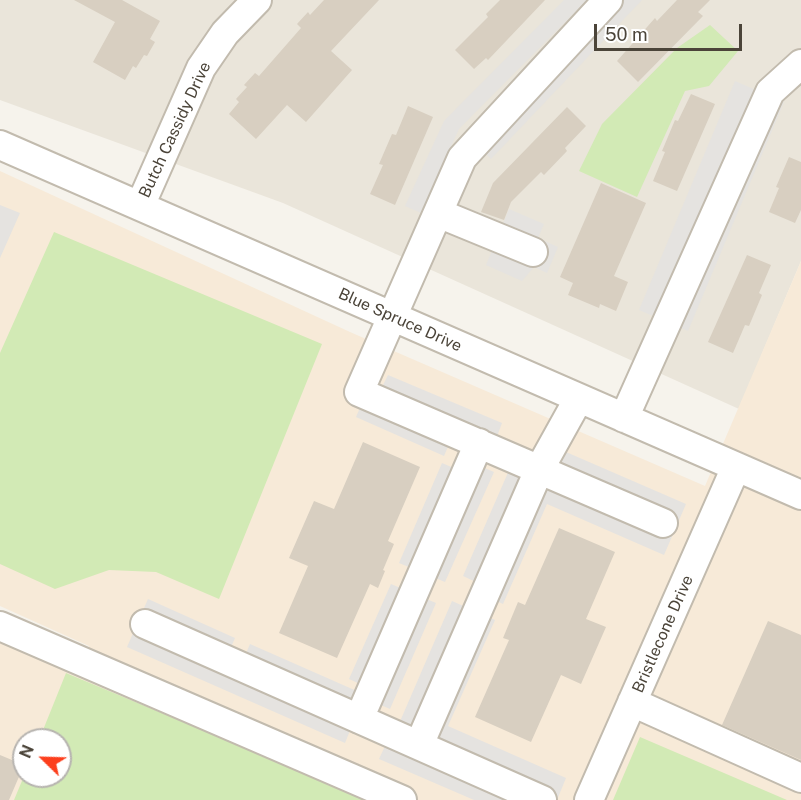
<!DOCTYPE html>
<html>
<head>
<meta charset="utf-8">
<style>
	body { margin:0 }
	#map { position:relative; width:801px; height:800px; overflow:hidden; background:#f6f3ec; font-family:"Public Sans",sans-serif }
	canvas { display:block }
	.north { position:absolute; left:12px; top:728px; width:60px; height:60px; box-sizing:border-box; background:#fff; border:2px solid #b7b4b0; border-radius:50%; rotate:293deg; font-size:16px; font-weight:700; line-height:24px; text-align:center; color:#4b4439 }
	.north::after { content:''; display:block; margin:auto; width:21px; height:27px; background:#fc3f1d; clip-path:polygon(50% 0,100% 100%,50% 72%,0 100%) }
	.scale { position:absolute; left:594px; top:24px; width:148px; height:27px; box-sizing:border-box; border:3px solid #4b4439; border-top:0; padding-left:8px; font-size:18px; line-height:21px; white-space:nowrap; color:#4b4439; -webkit-text-stroke:4px #fff; paint-order:stroke }
</style>
</head>
<body>
<div id="map">
<canvas width="801" height="800"></canvas>
<div class="north">N</div>
<div class="scale">50 m</div>
</div>
<script>
const context = document.querySelector('canvas').getContext('2d');
context.lineJoin = 'round';
function fillPath(path, color) {
  context.fillStyle = color;
  context.fill(path, 'evenodd');
}
function strokePath(path, color, width, dash) {
  context.strokeStyle = color;
  context.lineWidth = width;
  context.lineCap = dash ? 'butt' : 'round';
  context.setLineDash(dash || []);
  context.stroke(path);
}
function write(font, color, halo, rows, align = 'center') {
  context.font = font + ' "Public Sans",sans-serif';
  context.lineWidth = 5;
  context.setLineDash([]);
  context.textBaseline = 'middle';
  context.strokeStyle = halo;
  context.fillStyle = color;
  for (const [text, x, y, turn = 0] of rows) {
    context.save();
    context.translate(x, y);
    context.rotate((+turn || 0) * Math.PI / 180);
    context.textAlign = isNaN(turn) ? turn : align;
    if (halo) context.strokeText(text, 0, 0);
    context.fillText(text, 0, 0);
    context.restore();
  }
}
fillPath(new Path2D(`
	M0,0h801v261l-62,148 -456,-206 -283,-103z`), '#eae5da');
fillPath(new Path2D(`
	M0,171l350,161 355,154 96,-225v539h-779l38,-24v-36h-36v36h6l-11,24h-19v-165l79,34 10,-23 -89,-40z`), '#f7ead8');
fillPath(new Path2D(`
	M710,25l28,26 -29,35 -24,5 -48,106 -58,-26 23,-47 75,-76z
	M54,232l268,112 -103,255 -63,-27 -47,-2 -54,19 -55,-25v-211z
	M66,673l304,127h-356l10,-24h36v-36h-21z
	M640,737l147,63h-174z`), '#d2eab5');
fillPath(new Path2D(`
	M564,0h23l-128,129 -38,84 -16,-7 39,-85z
	M622,0h20l-151,159 -10,-10z
	M735,81l49,21 -96,229 -49,-21z
	M0,205l20,8 -20,45z
	M509,209l35,15 -6,14 20,9 -11,26 -13,-6 -12,14 -36,-16z
	M388,375l114,48 -6,16 23,10 47,3 120,52 -22,51 -117,-51 -44,100 -26,-12 3,-8 -17,-8 47,-108 -26,-10 -4,8 14,6 -49,110 -46,-19 43,-100 14,6 9,-21 -15,-6 -6,14 -88,-39 6,-14 19,-14z
	M391,584l45,19 -46,106 -14,-6 -5,11 27,12 54,-125 43,19 -47,106 118,52 -9,22h-83l-95,-41 7,-15 -35,-16 -6,15 -218,-96 21,-48 87,39 -6,14 15,6 6,-14 109,48 3,-7 -13,-6z`), '#e5e3e0');
fillPath(new Path2D(`
	M74,0h48l38,21 -10,18 5,3 -8,14 -3,-1 -8,13 -3,-2 -8,14 -32,-18 22,-40z
	M324,0h55l-48,51 21,19 -46,52 -19,-17 -31,34 -27,-25 10,-12 -3,-3 11,-12 -3,-2 11,-12 4,3 42,-48 -4,-4 11,-12 2,3z
	M500,0h45l-57,60 -2,-2 -12,11 -19,-19 33,-33 -2,-3z
	M677,0h33l-12,12 5,4 -65,66 -21,-21 38,-43 2,3z
	M691,94l24,10 -38,87 -24,-10 12,-29 -3,-1 13,-31 3,1z
	M408,106l25,11 -38,88 -25,-11 13,-29 -4,-1 13,-30 4,1z
	M567,107l19,19 -21,22 2,3 -23,24 -3,-3 -30,30 -7,18 -23,-8 12,-29z
	M789,157l12,5v48l-6,13 -26,-11 10,-24 -3,-1z
	M601,183l45,20 -32,73 14,6 -12,29 -16,-7 -1,4 -31,-13 5,-12 -13,-6z
	M747,255l24,10 -12,28 3,2 -13,31 -4,-1 -12,28 -25,-11z
	M363,442l57,25 -32,74 6,3 -11,26 2,1 -7,17 -8,-4 -33,74 -58,-25 29,-67 -19,-8 25,-57 20,8z
	M559,528l56,24 -29,67 20,8 -25,57 -20,-9 -30,67 -56,-25 34,-77 -6,-2 15,-36 7,3z
	M768,621l33,14v125l-79,-35z
	M0,755l24,10 -15,35h-9z`), '#d8cfc1');
const minor = new Path2D(`
	M608,0l-146,158 -103,234 304,131
	M0,145l801,350
	M140,206l61,-138 24,-35 32,-33
	M438,213l95,39
	M624,418l146,-326 31,-28
	M145,624l397,176
	M0,626l402,174
	M632,702l169,76
	M359,719l120,-276
	M419,745l120,-275 40,-72
	M589,800l147,-333`);
strokePath(minor, '#c2bbae', 32);
strokePath(minor, '#fff', 28);
write('16px', '#4b4439', '#fff', [
	["Butch Cassidy Drive",175,130,-65],
	["Blue Spruce Drive",400,320,24],
	["Bristlecone Drive",663,634,-66]
]);
</script>
</body>
</html>
